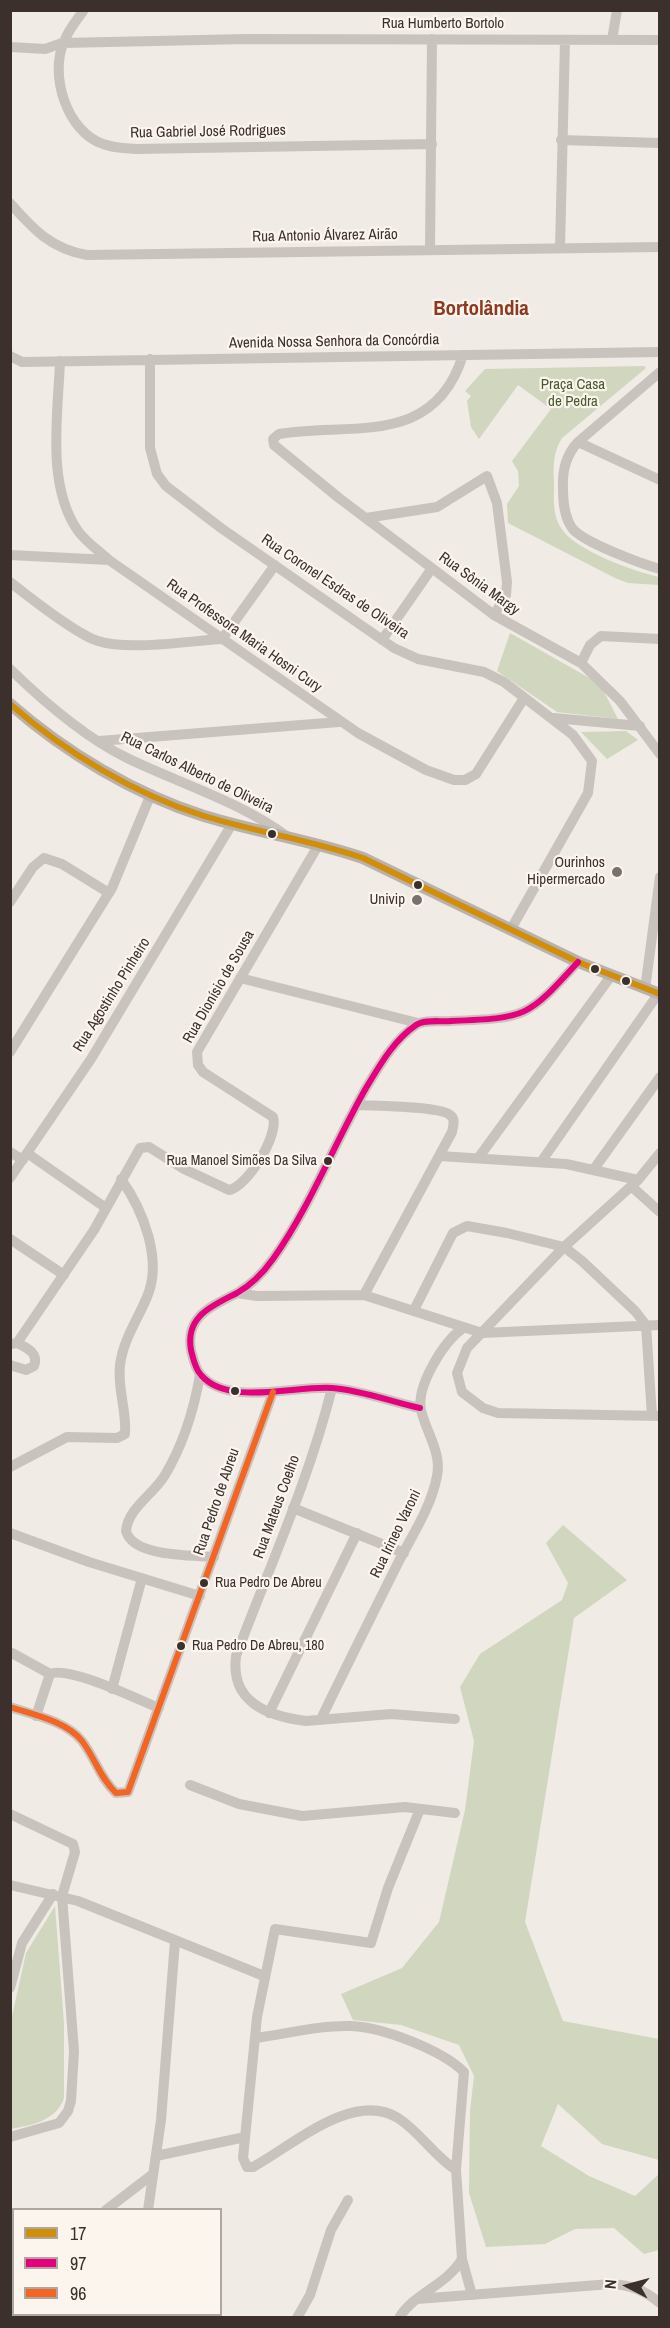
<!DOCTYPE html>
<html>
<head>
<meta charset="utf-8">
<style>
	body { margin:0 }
	#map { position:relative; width:670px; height:2328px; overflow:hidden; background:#f0ebe5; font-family:"Archivo Narrow",sans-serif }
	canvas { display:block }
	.frame { position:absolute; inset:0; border:12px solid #3b302b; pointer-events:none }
	.legend { position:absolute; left:12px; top:2208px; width:210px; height:108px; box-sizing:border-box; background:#fbf5ee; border:2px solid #aea6a0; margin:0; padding:8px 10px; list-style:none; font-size:18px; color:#3b302b }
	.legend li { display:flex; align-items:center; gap:12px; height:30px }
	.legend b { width:30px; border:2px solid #aea6a0 }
	.north { position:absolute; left:598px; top:2256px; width:60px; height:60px; -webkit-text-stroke:4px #fbf5ee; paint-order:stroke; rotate:276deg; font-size:16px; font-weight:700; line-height:24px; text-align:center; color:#3b302b }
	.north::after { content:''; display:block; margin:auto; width:21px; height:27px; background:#3b302b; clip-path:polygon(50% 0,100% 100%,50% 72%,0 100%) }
</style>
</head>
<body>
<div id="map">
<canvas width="670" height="2328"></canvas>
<div class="frame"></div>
<ul class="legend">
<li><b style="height:8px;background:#d18e09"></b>17</li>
<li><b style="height:8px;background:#e5007d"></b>97</li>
<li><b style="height:8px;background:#f26522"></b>96</li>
</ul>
<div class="north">N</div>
</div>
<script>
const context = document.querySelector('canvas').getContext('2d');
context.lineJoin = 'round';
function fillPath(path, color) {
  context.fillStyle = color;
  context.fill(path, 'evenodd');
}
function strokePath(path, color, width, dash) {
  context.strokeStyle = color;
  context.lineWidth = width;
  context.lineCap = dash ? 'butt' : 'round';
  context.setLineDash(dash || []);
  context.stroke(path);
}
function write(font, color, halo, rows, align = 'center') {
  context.font = font + ' "Archivo Narrow",sans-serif';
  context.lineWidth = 4.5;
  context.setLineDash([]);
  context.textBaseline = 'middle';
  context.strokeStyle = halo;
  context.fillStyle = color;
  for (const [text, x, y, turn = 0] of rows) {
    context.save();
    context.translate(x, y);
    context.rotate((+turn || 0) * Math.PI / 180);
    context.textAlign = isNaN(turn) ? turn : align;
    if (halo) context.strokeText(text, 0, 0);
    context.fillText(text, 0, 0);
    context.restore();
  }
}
fillPath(new Path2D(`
	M644,366l2,2 -84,70c-9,14 -9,29 -8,45 0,15 -2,32 7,45 13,22 74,44 98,49v8l-31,-2 -13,-5 -107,-55 -1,-19 12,-18 -1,-15 -6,-10 39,-52 -33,-24 -39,54 -8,-12 -4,-26 4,-5 -6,-5 20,-22z
	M510,633l90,51 18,35 -61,-7 -60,-41z
	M626,731l12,9 -31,19 -26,-27z
	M563,1525l64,55 -53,38 -49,304 38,99 96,18v121l-57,-16 -44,-40 -17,42 48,30 46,20 24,-22v76l-15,4 -30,-26 -39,1 -30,15 -59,3 -17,-54 1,-82 4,-35 -15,-31 -58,-20 -48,-5 -12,-26 61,-26 37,-46 26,-112 9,-69 -14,-54 20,-33 82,-54 6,-17 -22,-40z
	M55,1906l9,117v75c-8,23 -32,27 -53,31v-108l15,-68z`), '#d1d6bf');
strokePath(new Path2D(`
	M84,10c-7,10 -16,20 -20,32 -15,33 3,90 39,102 10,4 22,4 33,5l296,-5
	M612,40l5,-30
	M10,47l35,2 17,-6 185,-4 413,1
	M561,140l99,3
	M10,203c23,26 41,46 77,52l573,-8
	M560,248l5,-208
	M430,249l2,-210
	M463,355c-29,93 -112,67 -184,79l-6,5 1,6 65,53 155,117 87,48 39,38 40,53
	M10,356l12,6 638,-10
	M150,359v89l7,26 9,12 55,42 173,120 24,11 66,13 20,10 69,53 19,26 -4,32 -77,136
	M60,361c-2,54 -14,124 18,170 8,11 21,20 31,29l249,173 68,37 28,10h11l11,-6 48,-76
	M660,372l-82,70c-12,13 -16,28 -15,46 0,14 1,28 9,40 10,14 70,36 88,41
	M578,442l82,38
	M366,518l71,-11 50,-31 10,27 10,79 -1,13 -12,20
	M10,555l99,5
	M10,582c19,15 68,53 88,59 30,10 91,0 124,-2l53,-74
	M382,640l50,-72
	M581,663l9,-18 11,-9 59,3
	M10,669c34,33 74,68 117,89 54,26 112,43 161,79
	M554,718l86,8
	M99,741l240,-19
	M10,902l23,-35 11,-9 18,6 47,29
	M240,978l178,45
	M645,989l15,-112
	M10,1052l102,-164 39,-94
	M357,1105c17,1 83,1 93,10 6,4 3,11 2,17l-88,163
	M10,1152l13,8
	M27,1153l79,55
	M660,1153l-22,27 -74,67 -97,101 -10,25 5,19 21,16 15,5 162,3
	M439,1156l127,8 72,16
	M479,1157l132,-181
	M541,1162l117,-168
	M594,1169l66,-92
	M10,1178l81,-119 141,-235
	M631,1186l29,26
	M10,1239l54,36
	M237,1293l20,3 107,-1 118,38 178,-8
	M414,1310l39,-77 14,-7 40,7 57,14 18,14 53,50 11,14 6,91
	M17,1343l77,-113 46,-82 9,-1 35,22 45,21c19,-4 50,-55 44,-73l-70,-45 -5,-7 -1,-13 122,-208
	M10,1365l16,5 8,-4c5,-13 -7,-18 -17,-23l-6,1
	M200,1375c-6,34 -17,70 -35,100 -11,19 -37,33 -39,56 7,26 65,24 88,26
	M332,1388c-23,92 -63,180 -96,268 -6,46 31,60 70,65l85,-7 64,5
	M420,1408c-28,-6 -59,-18 -88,-20 -36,-3 -104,19 -131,-13 -6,-6 -8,-17 -10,-25 -6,-34 21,-44 46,-57 14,-8 26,-20 36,-34 37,-52 61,-115 93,-171 14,-23 27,-47 50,-63 8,-6 25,-3 35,-4 76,-3 76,-3 127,-59
	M10,1467l57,-30 50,1 8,-4c2,-23 -8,-46 -5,-69 3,-25 18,-46 27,-68 16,-37 -4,-87 -26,-118
	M293,1508l111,45
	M10,1533l79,29 111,34
	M12,1653l38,21c18,-9 89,26 109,34
	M112,1689l30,-111
	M10,1707c24,8 56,14 72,34 13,17 18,37 34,52l12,-1 145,-400
	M269,1713l88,-180
	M36,1716l14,-42
	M321,1719c25,-52 51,-104 77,-156 14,-28 33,-55 39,-87 5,-23 -11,-44 -16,-66 -5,-24 23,-69 42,-82
	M190,1785l49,19 63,12 103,-9 50,6
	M420,1809l-32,79 -17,55 -96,-14 -18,88 -14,141 4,9h6c39,-21 100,-77 145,-49 22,14 36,38 58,52
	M10,1814l63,30 2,8 -13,44 12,155 -3,50 -3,10 -9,12 -49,14
	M10,1885l68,16 186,75
	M10,1988l12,-45 31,-49
	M255,2038c31,-4 65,-13 96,-12 31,1 91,24 113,46l-8,98 6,89c-15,26 -48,34 -63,59
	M156,2156l89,-19
	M106,2210l47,-36
	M148,2210l13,-90 14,-179
	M10,2228h4
	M462,2259l10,36
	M417,2299l194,-15c20,1 33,6 49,19
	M17,2314h62
	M297,2318l13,-23 21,-65 17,-30`), '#c9c3be', 10);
strokePath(new Path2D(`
	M10,704c55,48 124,90 194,112 52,16 107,24 159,42l215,104 82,32`), '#b8b1ad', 12);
strokePath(new Path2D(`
	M10,704c55,48 124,90 194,112 52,16 107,24 159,42l215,104 82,32`), '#d18e09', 6);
strokePath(new Path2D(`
	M420,1408c-28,-6 -59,-18 -88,-20 -36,-3 -104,19 -131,-13 -6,-6 -8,-17 -10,-25 -6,-34 21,-44 46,-57 14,-8 26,-20 36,-34 37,-52 61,-115 93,-171 14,-23 27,-47 50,-63 8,-6 25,-3 35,-4 76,-3 76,-3 127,-59`), '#e5007d', 6);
strokePath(new Path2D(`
	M10,1707c24,8 56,14 72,34 13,17 18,37 34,52l12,-1 145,-400`), '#f26522', 6);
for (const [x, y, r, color] of [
	[272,834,5,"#3b302b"],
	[617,872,6,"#7a716c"],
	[418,885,5,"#3b302b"],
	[417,900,6,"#7a716c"],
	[595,969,5,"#3b302b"],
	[626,981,5,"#3b302b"],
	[328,1161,5,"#3b302b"],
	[235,1391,5,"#3b302b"],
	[204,1583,5,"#3b302b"],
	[181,1646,5,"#3b302b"]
]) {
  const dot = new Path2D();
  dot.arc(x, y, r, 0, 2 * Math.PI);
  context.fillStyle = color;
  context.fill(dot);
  strokePath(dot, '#fbf5ee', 2);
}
write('14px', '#3b302b', '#fbf5ee', [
	["Rua Manoel Simões Da Silva",317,1161,"right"],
	["Rua Pedro De Abreu",215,1583],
	["Rua Pedro De Abreu, 180",192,1646]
], 'left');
write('15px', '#3b302b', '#fbf5ee', [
	["Rua Humberto Bortolo",443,24],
	["Rua Gabriel José Rodrigues",208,132,-1],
	["Rua Antonio Álvarez Airão",325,236,-1],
	["Avenida Nossa Senhora da Concórdia",334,342,-1],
	["Rua Sônia Margy",479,584,36],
	["Rua Coronel Esdras de Oliveira",335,587,34],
	["Rua Professora Maria Hosni Cury",244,636,35],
	["Rua Carlos Alberto de Oliveira",197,773,26],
	["Rua Dionísio de Sousa",219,987,-60],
	["Rua Agostinho Pinheiro",112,995,-58],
	["Rua Pedro de Abreu",217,1502,-71],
	["Rua Mateus Coelho",277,1507,-70],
	["Rua Irineo Varoni",396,1534,-64]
]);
write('15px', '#4a5a2e', '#fbf5ee', [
	["Praça Casa",573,385],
	["de Pedra",573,402]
]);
write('15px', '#3b302b', '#fbf5ee', [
	["Ourinhos",605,863],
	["Hipermercado",605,880],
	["Univip",405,900]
], 'right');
write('bold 21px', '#8c3b22', '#fbf5ee', [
	["Bortolândia",481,309]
]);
</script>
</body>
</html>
